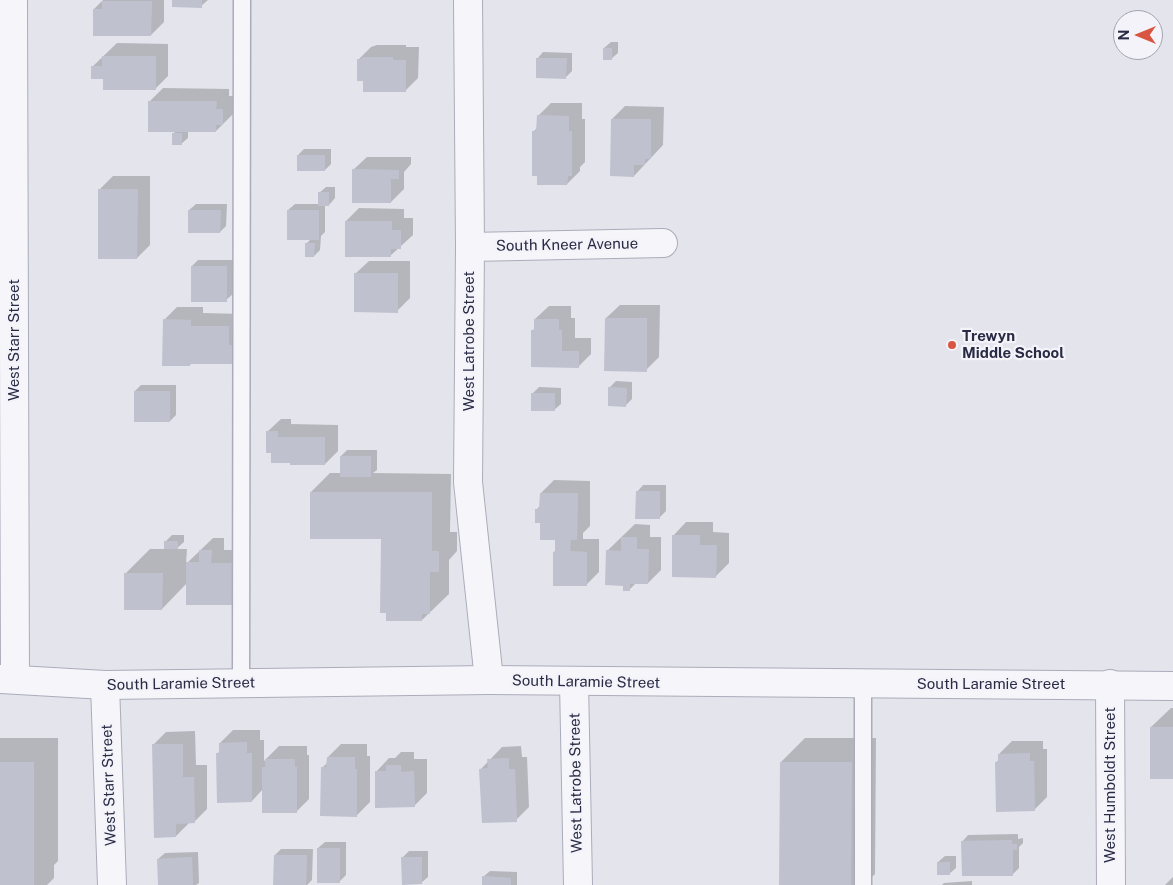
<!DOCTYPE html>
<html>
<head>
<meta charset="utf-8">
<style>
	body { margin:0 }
	#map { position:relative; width:1173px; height:885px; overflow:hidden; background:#e3e4ec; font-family:"Public Sans",sans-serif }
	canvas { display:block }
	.north { position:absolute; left:1113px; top:10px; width:50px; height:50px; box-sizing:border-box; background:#f3f3f9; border:1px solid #a2a3b1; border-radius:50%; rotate:270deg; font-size:14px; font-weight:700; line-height:20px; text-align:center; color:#292b45 }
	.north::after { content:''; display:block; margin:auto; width:18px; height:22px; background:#d85641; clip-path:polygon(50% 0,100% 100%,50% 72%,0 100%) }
</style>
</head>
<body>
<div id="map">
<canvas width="1173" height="885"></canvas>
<div class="north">N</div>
</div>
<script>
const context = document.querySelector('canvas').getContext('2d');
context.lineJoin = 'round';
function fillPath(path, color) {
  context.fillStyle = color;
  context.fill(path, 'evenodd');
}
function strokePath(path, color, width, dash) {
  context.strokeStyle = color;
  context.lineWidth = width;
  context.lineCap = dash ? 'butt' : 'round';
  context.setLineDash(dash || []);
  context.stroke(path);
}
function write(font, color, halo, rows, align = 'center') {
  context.font = font + ' "Public Sans",sans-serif';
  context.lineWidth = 4.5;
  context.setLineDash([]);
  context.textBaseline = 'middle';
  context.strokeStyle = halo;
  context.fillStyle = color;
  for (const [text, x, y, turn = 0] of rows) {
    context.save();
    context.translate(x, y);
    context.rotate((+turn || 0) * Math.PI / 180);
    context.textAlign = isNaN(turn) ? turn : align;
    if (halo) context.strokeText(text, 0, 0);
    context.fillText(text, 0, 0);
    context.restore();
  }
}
fillPath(new Path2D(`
	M103,0h61v22l-13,13 -57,-26z
	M173,0h35l-7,6z
	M611,42h7v11l-7,6 -7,-11z
	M117,43l51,1v32l-13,13 -51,-12 -12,-10z
	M377,45h29v2h13l-1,31 -13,13 -41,-11 -6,-20 13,-13z
	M543,52l29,1v18l-6,6 -29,-18z
	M163,88l66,1v7h7v15l-20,20h-28v7l-7,6 -8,-10 3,-3 -27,-29z
	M551,103h31v16h3v43l-5,5v4l-13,13 -34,-52 5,-5v-11z
	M625,106l39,1 -1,38 -29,31 -22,-57z
	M304,149h27v15l-6,6 -27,-15z
	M367,157h44v7l-7,8v17l-13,13 -38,-32z
	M113,176h37v69l-13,13 -37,-69z
	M326,187h9v11l-6,7h-4v27l-4,4 -1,14 -6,6 -8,-12 5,-5 -23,-29 7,-6h24v-11z
	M196,204h31l-1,22 -6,6 -31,-22z
	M359,208l45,1v9h9v17l-23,21 -44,-35z
	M198,260h35v34l-7,6 -34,-34z
	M369,261h41v37l-13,13 -42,-37z
	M620,305h40l-1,52 -13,13 -40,-52z
	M549,306h22v12h4v20h16v16l-13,13 -46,-36 3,-3v-9z
	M177,307h26v6l39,1 3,36 -13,13h-40l-2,2 -26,-45z
	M616,381l16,1v17l-6,6 -17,-17z
	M141,385h35v30l-6,6 -35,-30z
	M539,387l22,1v16l-7,6 -22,-16z
	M281,419h10v5l47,1v26l-13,13 -58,-32z
	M347,450h30v20l-4,3 78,1 -1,58h7v19l-8,9v34l-27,26 -40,-82 -71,-46 19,-19h11v-17z
	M554,480l36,1v45l-7,7v6h16v33l-13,13 -32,-33 2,-2v-11l-15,-17 -5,-12 5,-5v-12z
	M643,485h23v26l-7,7 -22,-26z
	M686,522h27v10l16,1v30l-13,13 -43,-40z
	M635,524l15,1v12h11v33l-13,13h-12l-7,7 -22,-39z
	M172,535h12v7l-8,7h11l-1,15 27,-26h11v12h23l-1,41 -59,-8 -25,26 -37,-35 25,-25h15v-7z
	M0,593h3l-1,30 -2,2z
	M1171,708h2v70l-22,-51z
	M233,730h27v10h4v21l15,-15h28v9h2v44l-13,13 -33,-23 -11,12 -35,-47 3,-3v-8z
	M195,731l1,34h11v44l-13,13 -5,1 -13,13 -23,-91 13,-13z
	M0,738h58v123l-4,4v13l-7,7h-47z
	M805,738h71l-1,136 -11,11h-84l1,-123z
	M1012,741h31v8h4v48l-13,13 -38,-48 3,-2v-6z
	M341,744h26v12h3v46l-13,13 -35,-47 6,-6v-5z
	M521,746l1,11h5l2,50 -13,13 -35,-51 21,-22z
	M401,752h13v7h13v34l-13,13 -38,-34 13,-14h6z
	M1018,834v5l5,-1v5l-4,4v21l-6,6 -51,-32 6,-7z
	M325,842h21v33l-6,6 -22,-33z
	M281,849h32l-1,31 -5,5h-32v-30z
	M409,851h19v26l-7,6 -19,-25z
	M198,852l1,31 -3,2h-37l-1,-26 7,-6z
	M945,856h11v12l-7,6 -11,-12z
	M490,871l27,1v13h-34v-8z
	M1173,877v8h-8z
	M972,881v4h-30l2,-2z`), '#0003');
fillPath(new Path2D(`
	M172,0h30v8l-30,-1z
	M102,1h50l-1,35h-58v-27h9z
	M603,48h9v12h-9z
	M102,56h54v34h-53v-11h-12v-13h11z
	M362,57h31v3h13v32h-43v-11h-6v-22h5z
	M536,58h31l-1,21 -30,-1z
	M148,101h69l-1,8h7v16h-7v7h-68z
	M537,115l32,1v15h3v45h-4l-1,9h-30v-9h-5v-45h4z
	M611,119h40v40h-6v6h-11v12l-24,-1z
	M172,133h10v12h-10z
	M297,155h28v16h-28z
	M352,169l47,1v9h-8v24h-39z
	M98,189h40l-1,70h-39z
	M318,192h11v14h-11z
	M188,210h33l-1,23h-32z
	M287,210h32v30h-32z
	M345,221h47v9h9v19h-10v8h-46z
	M305,243h10l-1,14h-9z
	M191,266h36v36h-36z
	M354,273h44v40l-44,-1z
	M605,318h42v54l-43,-1z
	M163,319l28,1v6h38v19h3v19h-42v2h-28z
	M534,319h25v11h3v21h17v17l-48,-1v-37h3z
	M608,387l19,1 -1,19 -18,-1z
	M134,391h36v31h-36z
	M531,393h24v18h-24z
	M266,431h12v6h47v28h-35v-2h-19v-10h-5z
	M340,456h31v21h-31z
	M636,491h24v28h-25z
	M310,492h122v59h7v21h-9v42h-8v7h-36v-8h-6l1,-74h-71z
	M540,493h38l-1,47h-6l-1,11 17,1v34h-34v-34h2v-12h-15v-17h-5v-14h4z
	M672,535h28v10h17l-1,33 -44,-1z
	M621,537h16v12h12l-1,35h-18v7h-7v-5l-18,-1 1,-35 15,1z
	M164,541h14v8h-14z
	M199,550h13l-1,13h23v42h-48v-43h13z
	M124,573h39l-1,37h-38z
	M1150,727h23v52h-23z
	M247,742v11h5v49l-35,1 -1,-50h3v-10z
	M152,744h31v33h11l1,46 -19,1v13l-22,1z
	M1030,753v8h4l1,50 -39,1 -1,-50h3v-8z
	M327,757h28v12h2v48l-37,-1 1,-49h5z
	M509,758v11h6l2,53 -35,1 -3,-54 9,-1 -1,-9z
	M265,759h30v8h2v46h-35v-46h3z
	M0,762h34v123h-34z
	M780,762h72l-1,123h-72z
	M386,765h15v7l13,-1 1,36 -40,1v-37h11z
	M1012,840v4h5v6h-4v26h-51l-1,-35z
	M317,848h23v35h-23z
	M274,855h33l-1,30h-33z
	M192,857l1,28h-35l-1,-26z
	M401,857h21v27l-20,1z
	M937,862h13v13h-13z
	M482,876l29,2v7h-29z`), '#bfc1cf');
const service = new Path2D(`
	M241,683l1,-683
	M863,885v-202`);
const minor = new Path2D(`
	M13,0l2,679
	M468,0l2,247 -2,235 21,198
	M470,247l193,-4
	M574,682l4,203
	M1110,684l1,201
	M105,685l7,200`);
const tertiary = new Path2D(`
	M0,679l105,6 384,-5 684,6`);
strokePath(service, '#abacba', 19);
strokePath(minor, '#abacba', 30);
strokePath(tertiary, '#abacba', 30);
strokePath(service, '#f6f6fa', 16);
strokePath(minor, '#f6f6fa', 28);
strokePath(tertiary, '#f6f6fa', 28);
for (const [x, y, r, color] of [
	[952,345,5,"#d85641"]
]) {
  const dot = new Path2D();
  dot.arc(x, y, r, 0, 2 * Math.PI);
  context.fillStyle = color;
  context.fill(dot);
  strokePath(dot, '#f3f3f9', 2);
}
write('15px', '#292b45', '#f3f3f9', [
	["South Kneer Avenue",567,245,-1],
	["West Starr Street",14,340,-90],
	["West Latrobe Street",469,341,-90],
	["South Laramie Street",586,682,1],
	["South Laramie Street",181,684,-1],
	["South Laramie Street",991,684],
	["West Latrobe Street",576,783,-91],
	["West Starr Street",109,785,-92],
	["West Humboldt Street",1110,785,-90]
]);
write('bold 15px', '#292b45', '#f3f3f9', [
	["Trewyn",962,336],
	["Middle School",962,353]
], 'left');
</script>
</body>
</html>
